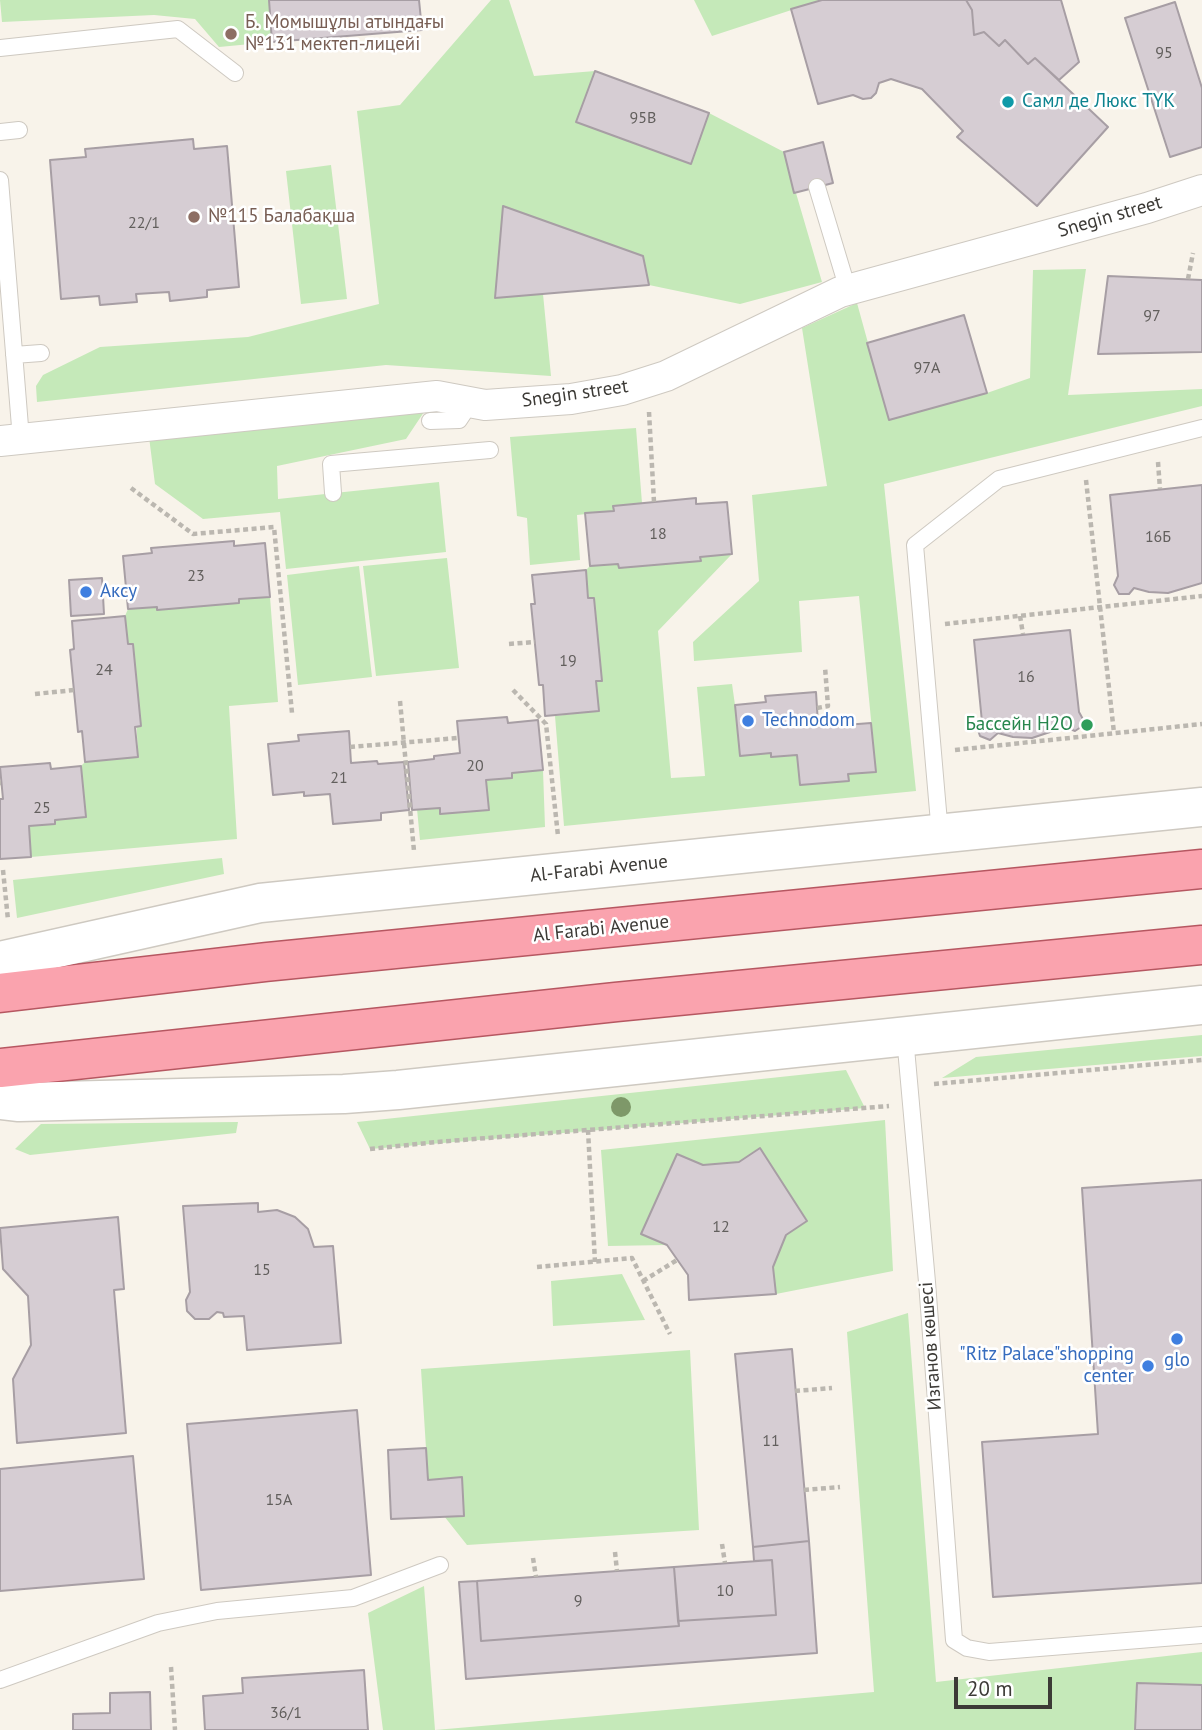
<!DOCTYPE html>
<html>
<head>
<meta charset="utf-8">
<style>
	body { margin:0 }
	#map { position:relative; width:1202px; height:1730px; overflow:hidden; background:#f8f3ea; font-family:"PT Sans",sans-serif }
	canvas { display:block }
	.scale { position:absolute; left:954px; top:1677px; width:98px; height:32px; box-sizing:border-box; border:4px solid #3c3a36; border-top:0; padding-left:9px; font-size:21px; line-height:24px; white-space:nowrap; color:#3c3a36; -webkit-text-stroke:5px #fff; paint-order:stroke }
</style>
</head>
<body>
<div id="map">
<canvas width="1202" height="1730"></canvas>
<div class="scale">20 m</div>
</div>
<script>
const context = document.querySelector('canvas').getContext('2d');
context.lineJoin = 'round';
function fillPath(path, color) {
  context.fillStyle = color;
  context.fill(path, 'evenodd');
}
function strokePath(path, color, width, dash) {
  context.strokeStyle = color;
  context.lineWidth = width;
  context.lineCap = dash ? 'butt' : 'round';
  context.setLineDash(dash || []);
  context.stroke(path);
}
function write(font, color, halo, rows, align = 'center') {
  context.font = font + ' "PT Sans",sans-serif';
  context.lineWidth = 5;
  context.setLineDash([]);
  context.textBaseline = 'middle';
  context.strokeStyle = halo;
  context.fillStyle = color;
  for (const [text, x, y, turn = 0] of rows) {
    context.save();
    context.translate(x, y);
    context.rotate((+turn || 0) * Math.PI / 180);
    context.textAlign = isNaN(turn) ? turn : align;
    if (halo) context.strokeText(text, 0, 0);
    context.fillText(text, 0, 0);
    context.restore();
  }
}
fillPath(new Path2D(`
	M0,0h269l3,42 -53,5 -24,-28 -41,-4 -152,7z
	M491,0h18l25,76 61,-5 -18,51 113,42 19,-51 75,39 38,130 -82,22 -91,-19 -6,-29 -139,-50 -9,92 48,-4 8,82 -165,-11 -349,37 -1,-16 7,-11 57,-28 148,-10 131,-33 -22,-193 43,-6z
	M694,0h128l-110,36z
	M331,165l16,134 -46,5 -15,-133z
	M1086,269l-18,126 134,-6v17l-318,78 32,307 -352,35 -9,-110 44,-5 -13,-141 4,-4 28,-2 1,4 81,-7v-4l32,-3 -74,77 13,147 34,-2 -8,-89 35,-3 3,21 36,48v4l26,-2 3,30 48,-4v-7l28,-3 -17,-175 -60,5 3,51 -108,9 -1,-19 66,-61 -7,-86 75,-9 -25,-158 55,-25 32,116 98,-26 43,-15 3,-108z
	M428,406l-22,33 -129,27 1,33 161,-17 7,70 -160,17 -6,-57 -77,7 -48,-35 -6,-47z
	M636,428l6,75 -28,3v5l-37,4 3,45 -50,5 -3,-47 -10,-2 -7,-79z
	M447,558l12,110 -83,8 -13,-110z
	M359,566l13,111 -74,8 -11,-110z
	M270,597l8,105 -49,4 8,133 -206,18 -2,-31 26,-2v-4l30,-3 -4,-51 4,-4 53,-6 -5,-112h-5l-3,-28 3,-7 29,-2v3l81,-7 1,-4z
	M543,770l2,57 -125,13 -3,-31 23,-1v6l48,-4 -2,-30 26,-2v-5z
	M222,858l2,16 -207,44 -4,-38z
	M1202,1035v21l-260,22 34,-21z
	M846,1070l19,38 -495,41 -13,-27z
	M885,1120l8,151 -117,23 -3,-27 13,-32 21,-15 -48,-72 -20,14 -36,3 -26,-11 -36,80 26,11 -59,1 -7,-96z
	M238,1122l-2,11 -206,22 -15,-6 26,-25z
	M622,1274l23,46 -92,6 -2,-45z
	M908,1313l28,369 266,-30v78h-767l439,-38 -27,-360z
	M690,1350l9,180 -232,15 -23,-29 -16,-36 -7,-111z
	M424,1586l11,144h-52l-15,-117z`), '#c5e9b9');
const building = new Path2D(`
	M269,0h150l3,30 -150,12z
	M822,0h144l6,10 2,25 10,-3 15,14 6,-6 23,24 7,-6 73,69 -71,79 -80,-69 6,-6 -41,-42 -31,-10 -12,4 -3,10 -5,5 -8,1 -10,-4 -35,9 -27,-95z
	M966,0h95l18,62 -20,18 -24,-22 -7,6 -23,-24 -6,6 -15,-14 -10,3 -2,-25z
	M1175,2l27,86v59l-32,10 -45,-139z
	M595,71l114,42 -18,51 -115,-42z
	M193,139l1,10 33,-3 12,141 -32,3v7l-37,4 -1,-9 -33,2 1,8 -37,3 -1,-9 -38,3 -11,-139 36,-3 -1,-8z
	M823,142l10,41 -39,10 -10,-41z
	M503,206l140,50 6,29 -154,13z
	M1108,276l94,4v72l-104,2z
	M964,315l23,78 -98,27 -22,-77z
	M1202,485v98l-34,10 -19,-1 -15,-4 -5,6h-10l-5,-9 4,-9 -8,-81z
	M696,498v6l31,-2 5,52 -32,3 1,4 -82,7 -1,-4 -28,2 -5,-53 29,-2 -1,-5z
	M234,541v5l31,-3 5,54 -31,2v4l-82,7v-3l-29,2 -5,-53 29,-3 -1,-5z
	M586,570l2,28h6l8,83h-6l3,30 -54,5 -2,-31h-4l-8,-81h4l-3,-29z
	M102,578l2,36 -33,2 -2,-36z
	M125,616l3,28h5l8,82 -6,1 3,30 -53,5 -3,-31 -4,1 -8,-82 4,-1 -2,-28z
	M1070,630l9,82 5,9 -3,6 -6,4 -10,-4 -33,11 -19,-1 -15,-4 -8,7 -10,-4 -2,-6 4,-8 -8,-82z
	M816,692l2,32 27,-2v3l26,-2 5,49 -28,2 1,7 -49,4 -3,-30 -26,2v-4l-31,3 -5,-51 31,-3 -1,-6z
	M507,717l1,6 30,-3 5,50 -31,3v5l-26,2 3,30 -49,4v-6l-28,2 -4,-48 26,-3v-3l26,-3 -3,-32z
	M349,731l2,32 26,-2 1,3 26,-2 5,48 -28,3v7l-48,4 -3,-30 -26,2v-4l-31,3 -5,-51 31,-3 -1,-6z
	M50,763l1,6 30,-3 5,51 -31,3v4l-26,2 2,31 -31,2v-60h3l-3,-32z
	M760,1148l47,73 -21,14 -13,32 3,27 -87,6 -1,-25 -21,-30 -26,-11 36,-80 26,11 36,-3z
	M1202,1180v403l-209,14 -11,-155 116,-8 -16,-246z
	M258,1203v9l19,-2 18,7 13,12 6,18 19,-1 8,97 -94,7 -3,-34 -20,1 -1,-4 -6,-1 -8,7h-14l-8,-8 -1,-11 4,-8 -7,-86z
	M118,1217l6,72 -10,1 12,143 -109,10 -4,-64 18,-34 -3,-49 -25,-27 -3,-41z
	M792,1349l17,192 -56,6 -18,-193z
	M357,1410l14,165 -170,15 -14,-166z
	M426,1448l2,32 34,-3 2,39 -73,3 -3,-69z
	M133,1456l11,123 -144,12v-122z
	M809,1541l8,112 -351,26 -7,-97 18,-1 4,60 198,-15 -1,-5 98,-6 -4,-55 -18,1 -1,-14z
	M772,1560l4,55 -98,6 -4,-54z
	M674,1567l5,59 -198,15 -4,-60z
	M364,1670l4,60h-163l-2,-34 40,-3 -1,-15z
	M1137,1683l65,2v45h-67z
	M150,1692l1,38h-78v-16l37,-1v-20z`);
fillPath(building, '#d6cdd3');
strokePath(building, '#a79ea4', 2);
const lane = new Path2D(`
	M0,48l178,-19 57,44
	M0,132l19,-2
	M0,180l21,259
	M817,187l31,103
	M14,355l27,-2
	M430,421l29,-1 12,-18
	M333,493l-2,-29 159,-14
	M940,834l-25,-289 84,-66 203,-51
	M905,1037l22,245 27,358 13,8 22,4 213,-17
	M0,1680l158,-57 59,-12 136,-13 87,-33`);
const street = new Path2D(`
	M0,441l437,-45 48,9 86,-6 51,-9 44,-14 174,-84 307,-84 55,-18`);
const secondary = new Path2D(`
	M0,961l260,-58 942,-96
	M0,1100l19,2 325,-8 54,-4 804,-85`);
const primary = new Path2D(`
	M0,993l266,-31 936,-93
	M0,1068l616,-66 586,-57`);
strokePath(lane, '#cec9c1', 18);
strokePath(street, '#cec9c1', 32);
strokePath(secondary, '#cec9c1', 41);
strokePath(primary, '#b65761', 41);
strokePath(new Path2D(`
	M1188,279l5,-26
	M649,412l5,90
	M1158,462l2,27
	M1086,480l28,253
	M131,488l62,46 81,-7 18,186
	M1020,616l3,18
	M945,624l257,-28
	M509,644l26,-2
	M513,690l33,34 12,112
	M35,694l39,-4
	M400,701l14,150
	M817,708l11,-2 -3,-39
	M350,747l108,-9
	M955,750l247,-26
	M0,783h1
	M3,870l5,50
	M934,1084l268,-24
	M588,1130l7,132
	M370,1149l67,-7 452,-36
	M537,1267l95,-9 38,76
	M643,1281l34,-21
	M795,1391l37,-3
	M804,1490l36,-3
	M722,1544l3,19
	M615,1552l2,19
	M533,1558l3,19
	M171,1667l4,63`), '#bbb7b0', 4.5, [5, 3.5]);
strokePath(lane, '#fff', 16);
strokePath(street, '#fff', 30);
strokePath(secondary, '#fff', 38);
strokePath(primary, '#faa3ae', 38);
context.fillStyle = '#7e9869';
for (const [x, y] of [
	[621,1107]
]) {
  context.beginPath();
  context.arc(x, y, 10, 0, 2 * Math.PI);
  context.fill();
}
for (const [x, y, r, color] of [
	[231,34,7,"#8d6e63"],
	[1008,102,7,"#0f9aa8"],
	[194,217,7,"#8d6e63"],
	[86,592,7,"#3f7fe0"],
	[748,721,7,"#3f7fe0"],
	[1087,725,7,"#2e9e5b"],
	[1177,1339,7,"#3f7fe0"],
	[1148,1366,7,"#3f7fe0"]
]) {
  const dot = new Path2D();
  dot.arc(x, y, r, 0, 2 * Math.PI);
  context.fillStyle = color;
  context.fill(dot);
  strokePath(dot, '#fff', 2.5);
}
write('16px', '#625f5d', null, [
	["95",1164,53],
	["95В",643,118],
	["22/1",144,223],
	["97",1152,316],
	["97А",927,368],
	["18",658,534],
	["16Б",1158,537],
	["23",196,576],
	["19",568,661],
	["24",104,670],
	["16",1026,677],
	["20",475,766],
	["21",339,778],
	["25",42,808],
	["12",721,1227],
	["15",262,1270],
	["11",771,1441],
	["15А",279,1500],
	["10",725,1591],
	["9",578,1601],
	["36/1",286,1713]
]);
write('19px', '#785e54', '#fff', [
	["Б. Момышұлы атындағы",245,23],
	["№131 мектеп-лицейі",245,45],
	["№115 Балабақша",208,217]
], 'left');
write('19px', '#0d838f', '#fff', [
	["Самл де Люкс ТҮК",1022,102]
], 'left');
write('19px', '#3c3a36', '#fff', [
	["Snegin street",1110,217,-16],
	["Snegin street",575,394,-8],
	["Al-Farabi Avenue",599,869,-6],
	["Al Farabi Avenue",601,929,-6],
	["Изганов көшесі",931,1346,-94]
]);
write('19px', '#366cbe', '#fff', [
	["Аксу",100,592],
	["Technodom",762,721],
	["\"Ritz Palace\"shopping",1134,1355,"right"],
	["center",1134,1377,"right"],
	["glo",1177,1361,"center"]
], 'left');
write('19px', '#27864d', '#fff', [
	["Бассейн H2O",1073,725]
], 'right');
</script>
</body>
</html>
